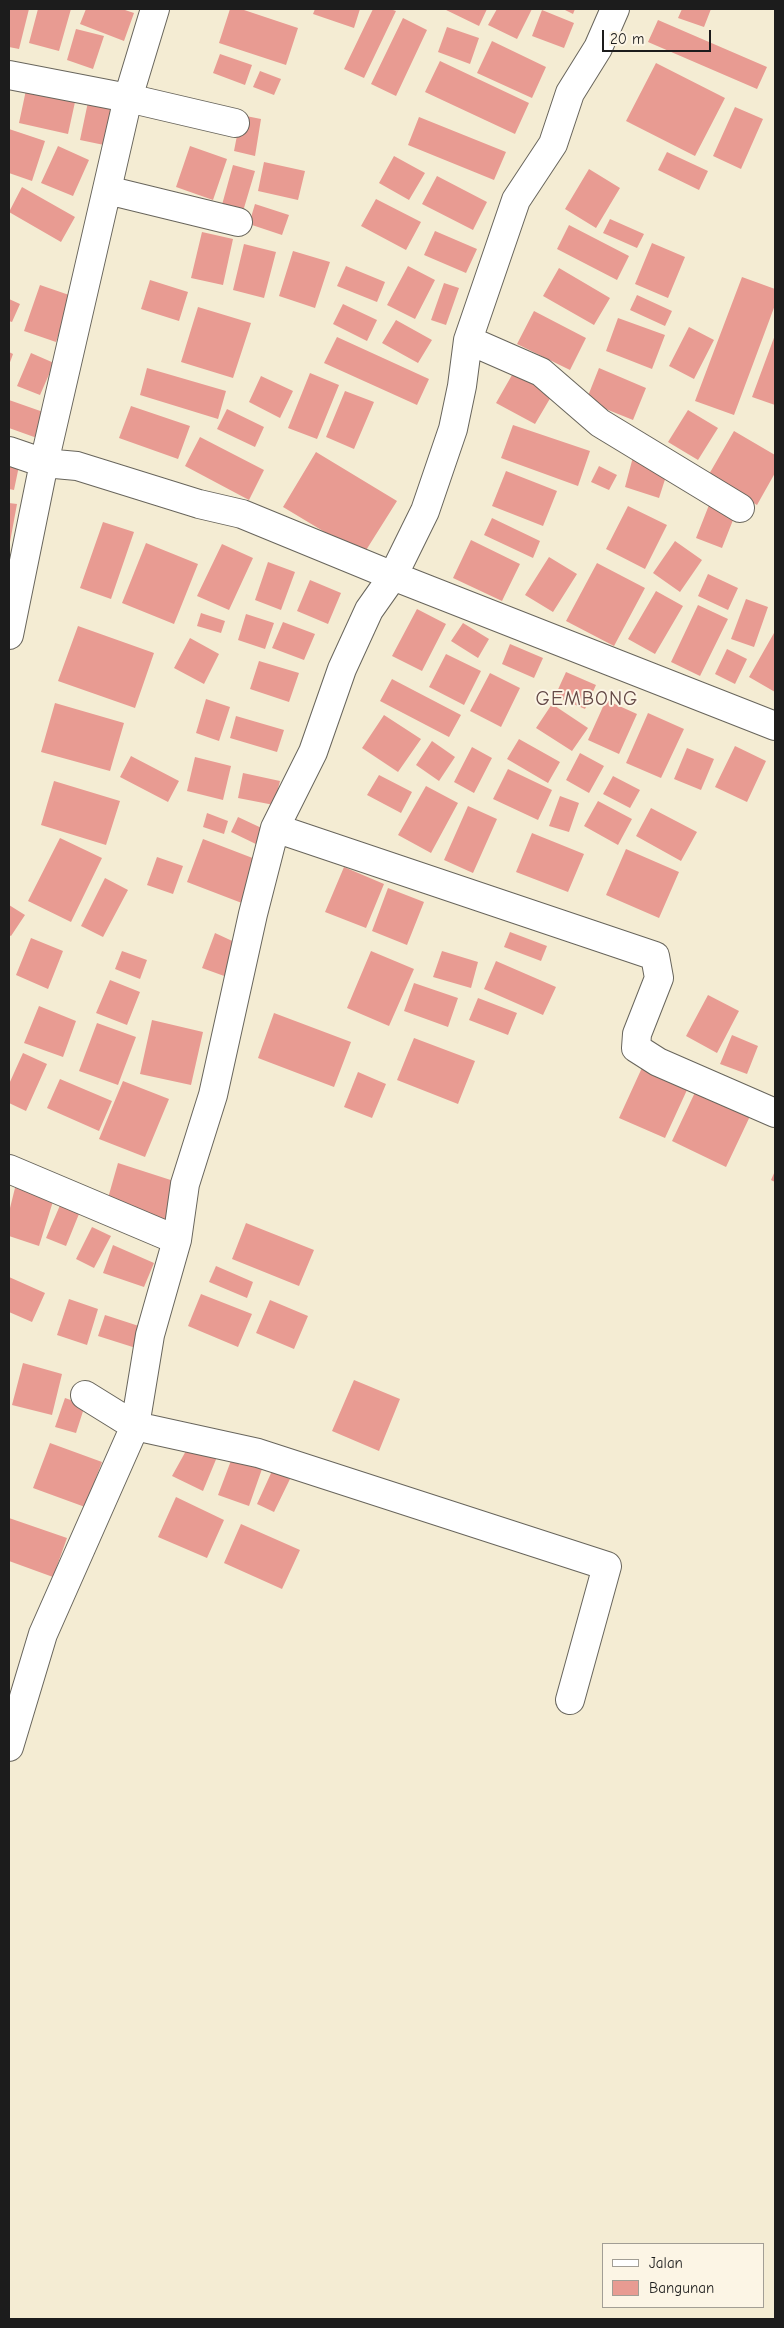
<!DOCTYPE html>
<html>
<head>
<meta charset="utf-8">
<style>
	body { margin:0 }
	#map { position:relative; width:784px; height:2328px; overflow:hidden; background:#f4ecd3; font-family:"Comic Neue",sans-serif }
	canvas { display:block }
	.frame { position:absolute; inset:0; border:10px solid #1c1c1c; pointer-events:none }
	.legend { position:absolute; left:602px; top:2243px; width:162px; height:65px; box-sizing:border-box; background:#fcf5e5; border:1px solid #a29e95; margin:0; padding:6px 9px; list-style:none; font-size:15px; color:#1c1c1c }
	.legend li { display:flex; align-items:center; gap:10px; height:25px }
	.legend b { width:25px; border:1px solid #a29e95 }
	.scale { position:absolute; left:602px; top:30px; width:109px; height:22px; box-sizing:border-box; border:2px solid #1c1c1c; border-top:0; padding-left:6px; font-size:15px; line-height:18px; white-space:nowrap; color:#1c1c1c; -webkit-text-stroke:4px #fcf5e5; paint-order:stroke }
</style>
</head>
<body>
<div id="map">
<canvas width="784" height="2328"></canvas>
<div class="frame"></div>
<ul class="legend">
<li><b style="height:6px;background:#fff"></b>Jalan</li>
<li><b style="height:14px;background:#e89b92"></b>Bangunan</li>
</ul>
<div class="scale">20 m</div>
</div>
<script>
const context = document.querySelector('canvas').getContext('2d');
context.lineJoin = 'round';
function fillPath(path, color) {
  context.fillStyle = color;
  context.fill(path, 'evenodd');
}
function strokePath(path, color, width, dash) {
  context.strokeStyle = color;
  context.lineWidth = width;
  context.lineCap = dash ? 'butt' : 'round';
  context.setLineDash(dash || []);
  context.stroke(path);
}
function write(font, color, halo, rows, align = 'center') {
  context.font = font + ' "Comic Neue",sans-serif';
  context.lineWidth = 4;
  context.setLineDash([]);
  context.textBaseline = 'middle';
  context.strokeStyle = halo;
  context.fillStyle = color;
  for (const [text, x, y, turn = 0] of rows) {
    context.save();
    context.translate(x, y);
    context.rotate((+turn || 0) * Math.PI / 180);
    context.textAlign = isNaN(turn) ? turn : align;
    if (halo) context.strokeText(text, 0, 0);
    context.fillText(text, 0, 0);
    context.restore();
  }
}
fillPath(new Path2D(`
	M9,9h20l-10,40 -10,-2z
	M38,9h33l-12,42 -30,-8z
	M86,9h36l12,4 -10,28 -44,-17z
	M230,9h11l57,19 -12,37 -67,-22z
	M315,9h45l-6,19 -41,-14z
	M373,9h17l6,2 -32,67 -20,-9z
	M444,9h43l-8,17z
	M497,9h35l-15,30 -29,-14z
	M563,9h12l-2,5z
	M682,9h29l-7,18 -26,-9z
	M542,10l32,13 -10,25 -32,-12z
	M403,18l24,12 -31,66 -25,-12z
	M658,20l109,47 -10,22 -109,-47z
	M447,27l32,11 -9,26 -32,-12z
	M76,29l28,7 -11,33 -26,-9z
	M492,41l54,26 -14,31 -55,-25z
	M220,54l32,11 -7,20 -32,-12z
	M440,61l89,42 -14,31 -90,-42z
	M656,63l69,35 -30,58 -69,-35z
	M260,71l21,8 -7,16 -21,-8z
	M26,90l49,12 -7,32 -49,-11z
	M88,102l24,6 -8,37 -24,-5z
	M735,107l28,12 -22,50 -28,-13z
	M241,115l20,4 -6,37 -21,-5z
	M419,117l87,35 -12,28 -86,-35z
	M9,129l36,12 -13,40 -23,-8z
	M58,146l31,14 -16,36 -32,-13z
	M190,146l37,13 -14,41 -37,-13z
	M667,152l41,19 -9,19 -41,-20z
	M394,156l31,17 -16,27 -30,-17z
	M264,162l41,9 -7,29 -40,-9z
	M233,165l22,6 -14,47 -21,-6z
	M589,169l31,19 -24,40 -31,-19z
	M437,176l50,26 -14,28 -51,-26z
	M22,187l53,30 -14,25 -52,-30z
	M376,199l45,23 -15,28 -45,-24z
	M255,204l34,11 -7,20 -33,-11z
	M610,219l34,15 -7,14 -34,-15z
	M569,225l60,31 -12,24 -60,-31z
	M435,231l42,18 -11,24 -42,-18z
	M202,232l31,7 -10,46 -32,-7z
	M652,243l33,14 -17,41 -33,-14z
	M244,244l32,8 -12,46 -31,-8z
	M293,251l37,11 -15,46 -36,-12z
	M346,266l39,16 -8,20 -40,-16z
	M408,266l27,14 -20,39 -28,-14z
	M559,268l51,30 -16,27 -51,-29z
	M742,277l33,12v16l-41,110 -39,-14z
	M150,280l38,12 -9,29 -38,-12z
	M444,283l15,5 -13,37 -15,-5z
	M40,285l32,11 -16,46 -32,-11z
	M637,295l35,16 -7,15 -35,-16z
	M9,299l11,5 -8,18 -3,-1z
	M343,304l34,16 -10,21 -34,-17z
	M198,307l53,16 -18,55 -52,-16z
	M534,311l52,27 -16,32 -53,-26z
	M618,318l47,17 -13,34 -46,-18z
	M396,320l36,20 -14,23 -36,-20z
	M689,327l25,13 -20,39 -25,-13z
	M775,335v70l-23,-8z
	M337,337l92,42 -12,26 -93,-42z
	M9,352l4,2 -4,11z
	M31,353l23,10 -14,32 -23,-9z
	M147,368l79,23 -8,28 -78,-24z
	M516,368l39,22 -20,34 -39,-21z
	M599,368l47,20 -13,32 -47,-19z
	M310,373l29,12 -22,54 -29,-11z
	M261,376l32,15 -13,27 -31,-16z
	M345,391l29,11 -20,47 -28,-12z
	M9,400l37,13 -9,25 -28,-10z
	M131,406l59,20 -12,33 -59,-21z
	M227,409l37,18 -9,20 -38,-18z
	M688,410l30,18 -20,32 -30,-18z
	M513,425l77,26 -12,35 -77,-28z
	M734,431l41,24v18l-18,32 -49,-29z
	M200,437l64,33 -15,30 -64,-34z
	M316,452l81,49 -34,54 -80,-48z
	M633,457l36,10 -10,31 -34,-11z
	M9,464l10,2 -5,24 -5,-1z
	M599,466l18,9 -8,15 -18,-8z
	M506,471l51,20 -14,35 -51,-20z
	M9,503l8,1 -7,38h-1z
	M709,505l26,10 -13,33 -26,-10z
	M628,506l39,19 -22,44 -39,-20z
	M492,518l48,23 -7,17 -49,-23z
	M103,522l31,10 -23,67 -31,-11z
	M471,540l49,24 -18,37 -49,-23z
	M675,541l27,19 -22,32 -27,-19z
	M146,543l52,21 -24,60 -52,-21z
	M222,544l31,14 -24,52 -32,-14z
	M549,557l28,17 -24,38 -28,-17z
	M268,562l27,10 -14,38 -26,-10z
	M597,563l48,25 -31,58 -48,-25z
	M708,574l30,14 -10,22 -30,-14z
	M310,580l31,13 -13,31 -31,-13z
	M656,591l27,15 -28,48 -27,-15z
	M746,599l22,8 -14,40 -23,-8z
	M698,605l30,14 -28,57 -29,-14z
	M417,609l29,15 -24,47 -30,-15z
	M201,613l24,8 -4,12 -24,-7z
	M246,614l28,9 -9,26 -27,-9z
	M283,622l32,12 -11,26 -32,-12z
	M463,623l26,16 -11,19 -27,-17z
	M78,626l76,27 -19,55 -77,-27z
	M774,633l1,1v58l-26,-15z
	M190,638l29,16 -15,30 -30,-16z
	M510,644l33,14 -9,20 -32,-14z
	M727,649l20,10 -12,25 -20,-10z
	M446,654l35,17 -17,34 -35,-18z
	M259,661l40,12 -10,29 -39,-13z
	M566,672l30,13 -11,24 -30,-13z
	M490,673l30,15 -19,39 -31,-16z
	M392,679l69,36 -12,22 -69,-36z
	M206,699l24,8 -11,34 -23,-8z
	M606,700l31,14 -18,40 -31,-14z
	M55,703l69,20 -14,48 -69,-19z
	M552,704l36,24 -16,23 -36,-23z
	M648,713l36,16 -23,49 -35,-15z
	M384,715l37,24 -23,33 -36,-24z
	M236,716l48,14 -7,22 -47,-14z
	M519,739l41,23 -12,21 -41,-24z
	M432,741l23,16 -16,24 -23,-16z
	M735,746l31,15 -19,41 -32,-15z
	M472,747l20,11 -18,35 -20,-11z
	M687,748l27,11 -13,31 -27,-11z
	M580,753l24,13 -15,27 -23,-13z
	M131,756l48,25 -11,21 -48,-25z
	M195,757l36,9 -8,34 -36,-9z
	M508,769l44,21 -14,30 -45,-21z
	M243,773l37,8 -6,24 -36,-7z
	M379,775l33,17 -11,21 -34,-18z
	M613,776l27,14 -10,18 -27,-14z
	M54,781l66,20 -14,44 -65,-20z
	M426,786l32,17 -27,50 -33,-18z
	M560,796l19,7 -10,29 -20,-6z
	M598,801l34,18 -14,26 -34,-19z
	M468,806l29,13 -24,54 -29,-13z
	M651,808l46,24 -16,29 -45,-25z
	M207,813l21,8 -4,13 -21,-7z
	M238,817l30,14 -8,15 -29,-14z
	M532,833l52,21 -16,38 -52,-20z
	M60,838l42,20 -31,64 -43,-21z
	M203,839l60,23 -16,43 -60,-23z
	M626,849l53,23 -20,46 -53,-23z
	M157,857l26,9 -10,28 -26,-9z
	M344,867l40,17 -18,44 -41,-16z
	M105,878l23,12 -25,47 -22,-11z
	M388,888l36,14 -17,43 -35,-14z
	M9,905l16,10 -14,21 -2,-1z
	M510,932l37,14 -6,15 -37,-14z
	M215,933l26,12 -14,32 -25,-9z
	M31,938l32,13 -15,38 -32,-14z
	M122,951l25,9 -7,19 -25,-10z
	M371,951l43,18 -25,57 -42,-18z
	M442,951l36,11 -7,26 -38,-11z
	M496,961l60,26 -13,28 -59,-26z
	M110,980l30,12 -13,33 -31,-12z
	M414,983l44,15 -10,29 -44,-16z
	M708,995l31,16 -22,42 -31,-17z
	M478,998l39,15 -9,22 -39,-15z
	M39,1006l37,15 -13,36 -39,-14z
	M274,1013l77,29 -17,45 -76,-29z
	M152,1020l51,12 -12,53 -51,-11z
	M97,1023l39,14 -18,48 -39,-14z
	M732,1035l26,11 -11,28 -27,-10z
	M414,1038l61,23 -17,43 -61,-24z
	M23,1053l24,11 -21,47 -17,-8v-19z
	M646,1059l46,20 -27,59 -46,-20z
	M358,1072l28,12 -14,34 -28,-11z
	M60,1079l52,22 -13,30 -52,-23z
	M123,1081l46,18 -24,58 -46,-18z
	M698,1086l54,26 -26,55 -54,-26z
	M118,1163l62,20 -12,41 -62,-19z
	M775,1171v11l-4,-2z
	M16,1184l39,11 -16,51 -30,-10v-24z
	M64,1196l19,8 -17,42 -20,-8z
	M246,1223l68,27 -15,36 -67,-27z
	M92,1227l19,9 -17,32 -18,-9z
	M113,1245l41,18 -10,24 -41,-14z
	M216,1266l37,16 -6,16 -38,-16z
	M9,1277l36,16 -13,29 -23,-10z
	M201,1294l51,20 -14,33 -50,-21z
	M69,1299l29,10 -11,36 -30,-10z
	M270,1300l38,16 -14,33 -38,-16z
	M105,1315l40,13 -6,21 -41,-13z
	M23,1363l39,11 -10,41 -40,-10z
	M354,1380l46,19 -21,52 -47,-20z
	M65,1398l20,7 -9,28 -21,-6z
	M50,1443l52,19 -17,45 -52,-19z
	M187,1449l30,8 -14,34 -31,-15z
	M232,1458l30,11 -13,37 -31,-11z
	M272,1471l18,8 -16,33 -17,-8z
	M176,1497l48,23 -17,38 -49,-21z
	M9,1518l58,20 -14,39 -44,-16z
	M241,1524l59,26 -18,39 -58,-26z`), '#e89b92');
const street = new Path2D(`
	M9,75l119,23 107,25
	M107,190l131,32
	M468,340l73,32 59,51 140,85
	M9,451l35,12 33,3 122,38 43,10 151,62 382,150
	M9,635l35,-172 84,-365 27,-89
	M275,828l380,128 4,22 -22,56 -1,14 22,14 117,51
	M9,1169l168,71
	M85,1395l50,31 123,27 349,113 -37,134
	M9,1747l34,-113 92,-208 15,-91 27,-95 8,-56 28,-89 40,-181 22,-86 38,-76 29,-83 27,-59 24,-34 32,-65 28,-82 9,-43 6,-46 48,-140 37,-56 17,-51 28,-45 17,-39`);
strokePath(street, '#68655c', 30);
strokePath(street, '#fff', 28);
context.letterSpacing = '1px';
write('20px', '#634845', '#fcf5e5', [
	["GEMBONG",587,699]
]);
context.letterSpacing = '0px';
</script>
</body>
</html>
